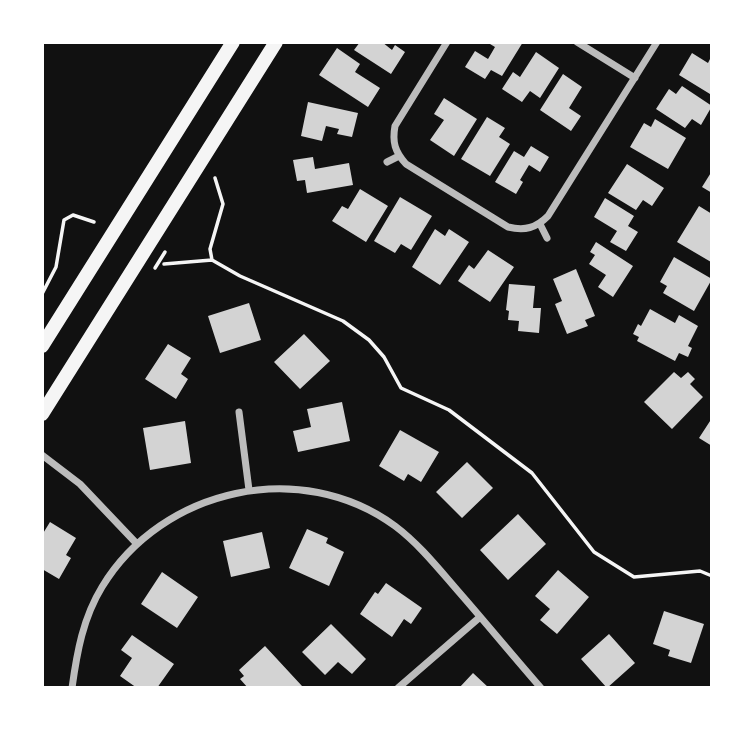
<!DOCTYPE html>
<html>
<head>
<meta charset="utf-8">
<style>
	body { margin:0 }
	#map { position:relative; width:754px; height:730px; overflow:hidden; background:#111; font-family:Cabin,sans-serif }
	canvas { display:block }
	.frame { position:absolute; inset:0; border:44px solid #fff; pointer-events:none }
</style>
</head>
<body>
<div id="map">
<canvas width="754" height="730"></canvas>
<div class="frame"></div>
</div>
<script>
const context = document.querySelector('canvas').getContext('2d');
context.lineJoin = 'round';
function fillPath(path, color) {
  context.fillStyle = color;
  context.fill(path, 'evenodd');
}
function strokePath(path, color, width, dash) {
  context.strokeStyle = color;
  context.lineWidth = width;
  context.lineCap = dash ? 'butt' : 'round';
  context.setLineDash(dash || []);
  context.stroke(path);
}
fillPath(new Path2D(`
	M360,42h22l10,8 3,-5 10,7 -14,22 -37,-24z
	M491,42h32l-21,34 -11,-6 -6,9 -20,-12 10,-16 13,8 7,-12 -5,-3z
	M337,48l23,16 -5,8 25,16 -12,19 -49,-32z
	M536,52l23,16 -19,30 -10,-7 -8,11 -20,-13 11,-17 7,5z
	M692,53l16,10 4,-8v35l-2,4 -31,-19z
	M563,74l19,13 -13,21 12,8 -10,15 -31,-21z
	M682,86l30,20 -11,19 -9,-6 -7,9 -29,-19 13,-20 7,5z
	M444,98l33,21 -23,37 -24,-16 14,-20 -10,-6z
	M308,102l50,11 -6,24 -15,-3 2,-5 -13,-3 -4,15 -21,-5z
	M487,117l18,11 -6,9 11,7 -20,32 -29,-17z
	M655,119l31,19 -18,31 -38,-22 14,-24 7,4z
	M531,146l18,11 -9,15 -11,-7 -9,15 3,2 -7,12 -21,-12 19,-31 10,6z
	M313,157l2,12 34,-6 4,22 -46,8 -2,-13 -8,1 -4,-21z
	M627,164l37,24 -12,18 -9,-6 -7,10 -28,-17z
	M712,171v22l-10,-6z
	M360,189l28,17 -22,36 -34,-21 10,-15 6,3z
	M400,197l32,19 -21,34 -10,-6 -6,9 -21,-12z
	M605,198l29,18 -6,10 10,6 -12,19 -16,-9 7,-11 -23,-14z
	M699,206l13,8 -1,48 -34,-20z
	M435,229l10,7 4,-7 20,13 -29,43 -28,-18z
	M596,242l37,24 -20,31 -15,-10 8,-12 -17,-11 6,-9 -5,-3z
	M488,250l26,17 -24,35 -32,-21 11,-16 5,4z
	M674,257l38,22 -18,32 -31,-18 4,-7 -7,-4z
	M576,269l19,47 -10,4 3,6 -21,8 -12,-30 7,-3 -9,-22z
	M509,284l26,2 -2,22h8l-2,25 -21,-2 1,-10 -11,-1 1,-9 -3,-1z
	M249,303l12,37 -41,13 -12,-37z
	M650,309l25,14 4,-8 19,11 -10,20 4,2 -4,9 -9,-4 -4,8 -38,-20 2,-4 -6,-3 5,-10 3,2z
	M304,334l26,27 -30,28 -26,-27z
	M168,344l23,14 -10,16 7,5 -12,20 -31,-20z
	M674,372l7,6 7,-6 7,7 -5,5 13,13 -31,32 -28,-27z
	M342,402l8,39 -52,11 -5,-21 18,-4 -4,-18z
	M712,418v28l-13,-8z
	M185,421l6,42 -41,7 -7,-42z
	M400,430l39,22 -18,30 -13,-8 -4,7 -25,-15z
	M467,462l26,26 -31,30 -26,-26z
	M518,514l28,30 -38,36 -28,-30z
	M50,522l26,16 -10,17 5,3 -12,21 -17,-10v-34z
	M307,529l21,9 -2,5 18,9 -15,34 -40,-18z
	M262,532l8,36 -39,9 -8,-36z
	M558,570l31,27 -32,37 -17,-14 10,-11 -15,-13z
	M162,572l36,25 -21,31 -36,-24z
	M386,583l36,25 -11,16 -7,-5 -12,18 -32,-23 15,-22 3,2z
	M664,611l40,13 -13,39 -23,-7 2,-6 -17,-6z
	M331,624l35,35 -14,15 -14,-12 -13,13 -23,-23z
	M609,634l26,29 -28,25 -26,-29z
	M132,635l42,29 -17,24h-20l-17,-12 12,-18 -11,-8z
	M265,646l37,40 -1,2h-53l-8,-9 4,-3 -5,-6z
	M473,673l16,15h-30z`), '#d3d3d3');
strokePath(new Path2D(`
	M212,260l-2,-11 13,-45 -8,-26
	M164,264l48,-4 28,16 103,45 26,19 15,17 17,31 48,22 83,63 62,79 40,25 66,-6 12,5
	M155,268l10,-16
	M42,294l14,-27 8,-47 9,-5 21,7`), '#f5f5f5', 3.5);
strokePath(new Path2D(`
	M447,42l-52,84c-3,16 0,26 11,38l102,63c17,4 28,1 40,-11l109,-174
	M577,42l58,36
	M387,162l12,-6
	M540,224l7,14
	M239,412l10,78
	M42,455l38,29 57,60
	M72,688c5,-36 11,-70 30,-101 60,-99 199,-130 293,-61 24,18 43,42 63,65 28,32 55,65 83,97
	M398,688l82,-71`), '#bcbcbc', 7);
strokePath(new Path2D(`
	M42,346l191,-304
	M42,414l234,-372`), '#f5f5f5', 14);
</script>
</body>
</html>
